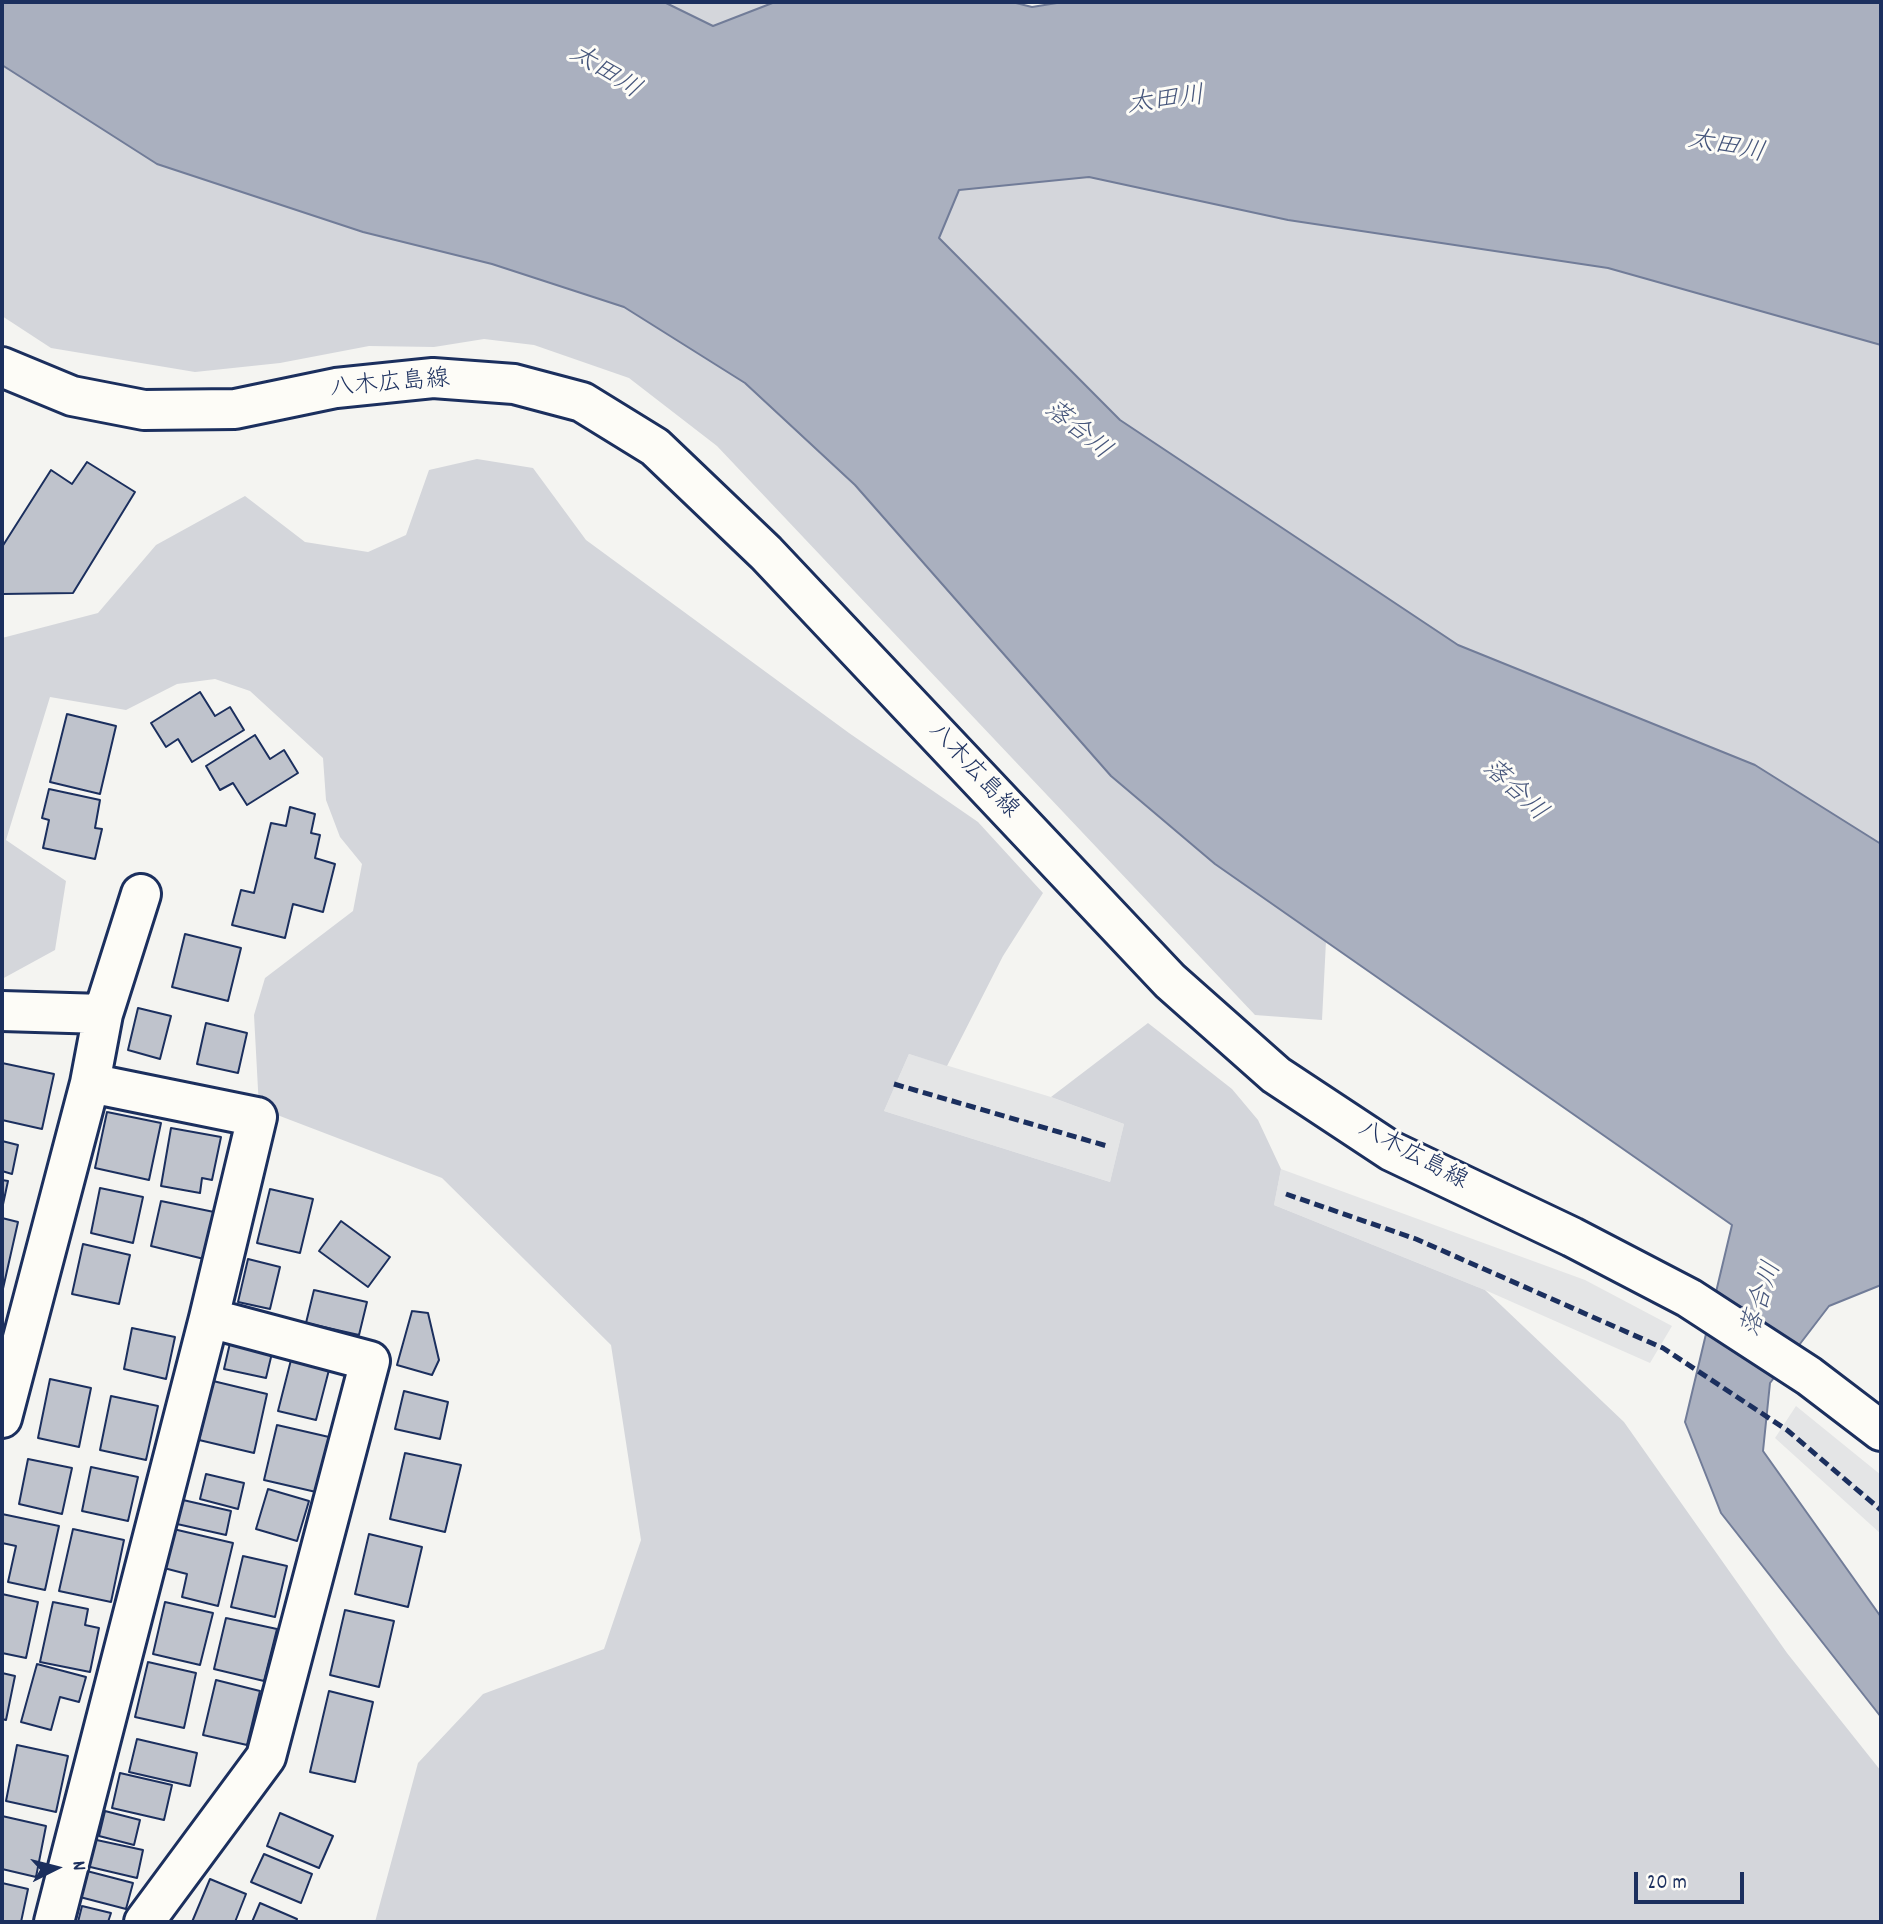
<!DOCTYPE html>
<html>
<head>
<meta charset="utf-8">
<style>
  body { margin:0 }
  #map { position:relative; width:1883px; height:1924px; overflow:hidden; background:#f4f4f1; font-family:Dekko,sans-serif }
  canvas { display:block }
  .frame { position:absolute; inset:0; border:4px solid #1b2f5e; pointer-events:none }
  .north { position:absolute; left:21px; top:1833px; width:70px; height:70px; -webkit-text-stroke:5px #fdfcf7; paint-order:stroke; rotate:84deg; font-size:19px; font-weight:700; line-height:28px; text-align:center; color:#1b2f5e }
  .north::after { content:''; display:block; margin:auto; width:24px; height:32px; background:#1b2f5e; clip-path:polygon(50% 0,100% 100%,50% 72%,0 100%) }
  .scale { position:absolute; left:1634px; top:1872px; width:110px; height:32px; box-sizing:border-box; border:4px solid #1b2f5e; border-top:0; padding-left:9px; font-size:21px; line-height:24px; white-space:nowrap; color:#1b2f5e; -webkit-text-stroke:5px #fdfcf7; paint-order:stroke }
</style>
</head>
<body>
<div id="map">
<canvas width="1883" height="1924"></canvas>
<div class="frame"></div>
<div class="north">N</div>
<div class="scale">20 m</div>
</div>
<script>
const c = document.querySelector('canvas').getContext('2d');
c.lineJoin = 'round';
function paint(path, color) {
  c.fillStyle = color;
  c.fill(path, 'evenodd');
}
function toPath(rows) {
  const path = new Path2D();
  for (const r of rows) {
    path.moveTo(r[0], r[1]);
    for (let i = 2; i < r.length; i += 2) path.lineTo(r[i], r[i + 1]);
  }
  return path;
}
function trace(path, color, width, dash) {
  c.strokeStyle = color;
  c.lineWidth = width;
  c.lineCap = dash ? 'butt' : 'round';
  c.setLineDash(dash || []);
  c.stroke(path);
}
function drawText(font, color, halo, rows, align = 'center') {
  c.font = font + ' Dekko,"Klee One",sans-serif';
  c.lineWidth = 6;
  c.setLineDash([]);
  c.textBaseline = 'middle';
  c.strokeStyle = halo;
  c.fillStyle = color;
  for (const [text, x, y, turn = 0] of rows) {
    c.save();
    c.translate(x, y);
    c.rotate((+turn || 0) * Math.PI / 180);
    c.textAlign = isNaN(turn) ? turn : align;
    if (halo) c.strokeText(text, 0, 0);
    c.fillText(text, 0, 0);
    c.restore();
  }
}
const built = toPath([
  [909,1054,1051,1097,1124,1124,1110,1182,884,1111],
  [1281,1169,1585,1280,1672,1326,1650,1363,1485,1290,1274,1205],
  [1796,1406,1881,1475,1881,1534,1775,1438]
]);
const green = toPath([
  [664,2,775,2,713,26],
  [2,65,157,164,363,232,492,264,624,307,745,383,855,485,1215,864,1326,941,1322,1020,1255,1015,717,446,629,378,534,345,484,339,434,347,369,346,280,363,195,372,51,348,2,316],
  [1089,177,1288,220,1608,268,1881,345,1881,844,1755,765,1458,645,1120,420,939,238,959,190],
  [477,459,533,468,586,540,849,733,978,822,1043,893,1003,956,947,1066,909,1054,884,1111,1110,1182,1124,1124,1051,1097,1148,1023,1232,1089,1258,1120,1281,1169,1274,1205,1485,1290,1624,1422,1787,1653,1881,1771,1881,1922,375,1922,418,1763,483,1694,604,1649,641,1540,611,1345,442,1178,259,1108,254,1015,265,978,353,911,362,864,340,837,326,800,323,758,250,691,215,679,177,684,126,710,50,697,6,840,66,881,55,950,2,979,2,638,98,613,156,545,245,496,305,542,368,552,406,535,429,470]
]);
const water = toPath([
  [2,2,664,2,713,26,775,2,1012,2,1032,7,1063,2,1881,2,1881,345,1608,268,1288,220,1089,177,959,190,939,238,1120,420,1458,645,1755,765,1881,844,1881,1285,1829,1306,1770,1383,1763,1451,1881,1617,1881,1717,1721,1513,1685,1422,1732,1225,1215,864,1111,776,855,485,745,383,624,307,492,264,363,232,157,164,2,65,2,2]
]);
const building = toPath([
  [87,462,135,492,73,593,3,594,2,547,51,470,72,484,87,462],
  [200,692,215,716,230,707,244,730,192,762,178,739,166,747,151,723,200,692],
  [67,714,116,726,100,794,50,782,67,714],
  [255,735,270,759,284,750,298,773,247,805,233,783,220,790,206,766,255,735],
  [49,789,100,800,95,828,102,829,95,859,43,848,49,820,42,818,49,789],
  [290,807,315,814,311,833,320,835,315,858,335,864,323,912,293,904,285,938,232,925,241,890,254,893,271,823,286,826,290,807],
  [185,934,241,948,228,1001,172,987,185,934],
  [138,1008,171,1016,160,1059,128,1050,138,1008],
  [206,1023,247,1033,238,1073,197,1064,206,1023],
  [2,1063,54,1074,42,1129,2,1120,2,1063],
  [107,1112,161,1123,149,1180,95,1168,107,1112],
  [171,1128,221,1137,212,1180,202,1178,200,1193,161,1186,171,1128],
  [2,1141,18,1145,12,1174,2,1171,2,1141],
  [2,1180,8,1181,2,1209,2,1180],
  [100,1188,143,1197,133,1243,91,1233,100,1188],
  [270,1189,313,1199,300,1253,257,1243,270,1189],
  [161,1201,214,1212,204,1259,151,1246,161,1201],
  [2,1218,18,1222,2,1293,2,1218],
  [341,1221,390,1257,368,1287,319,1251,341,1221],
  [83,1244,130,1255,119,1304,72,1294,83,1244],
  [248,1259,280,1267,270,1309,238,1302,248,1259],
  [314,1290,367,1302,359,1335,306,1323,314,1290],
  [412,1311,428,1313,439,1360,432,1375,397,1365,412,1311],
  [132,1328,175,1337,166,1379,124,1369,132,1328],
  [230,1343,272,1353,266,1378,224,1369,230,1343],
  [292,1356,330,1366,316,1420,278,1411,292,1356],
  [50,1379,91,1388,79,1447,38,1438,50,1379],
  [213,1381,267,1394,254,1453,199,1440,213,1381],
  [404,1391,448,1402,440,1439,395,1429,404,1391],
  [111,1396,158,1406,146,1460,100,1450,111,1396],
  [277,1425,329,1437,316,1492,264,1480,277,1425],
  [405,1453,461,1465,445,1532,390,1519,405,1453],
  [28,1459,72,1468,62,1514,19,1504,28,1459],
  [91,1467,138,1477,128,1521,82,1511,91,1467],
  [206,1474,244,1483,238,1509,200,1499,206,1474],
  [268,1489,309,1501,297,1541,256,1529,268,1489],
  [183,1500,231,1511,226,1535,177,1524,183,1500],
  [2,1514,59,1526,45,1590,8,1582,16,1546,2,1543,2,1514],
  [169,1528,233,1543,218,1606,182,1597,187,1574,160,1567,169,1528],
  [73,1529,124,1540,111,1602,59,1591,73,1529],
  [369,1534,422,1547,408,1607,355,1594,369,1534],
  [243,1556,287,1566,275,1617,231,1607,243,1556],
  [2,1594,38,1602,26,1658,2,1653,2,1594],
  [53,1602,88,1609,85,1625,99,1628,90,1672,40,1662,53,1602],
  [165,1602,213,1613,200,1665,153,1654,165,1602],
  [345,1610,394,1621,379,1687,330,1675,345,1610],
  [226,1618,277,1629,264,1681,214,1669,226,1618],
  [148,1662,196,1673,184,1728,135,1717,148,1662],
  [37,1664,86,1677,79,1702,60,1697,51,1730,21,1722,37,1664],
  [2,1673,15,1676,6,1720,2,1719,2,1673],
  [216,1680,260,1691,247,1745,203,1735,216,1680],
  [329,1691,373,1702,355,1782,310,1772,329,1691],
  [137,1739,197,1753,190,1786,129,1772,137,1739],
  [17,1745,68,1756,56,1812,6,1801,17,1745],
  [120,1773,172,1785,164,1820,112,1808,120,1773],
  [105,1811,140,1820,134,1845,99,1836,105,1811],
  [280,1813,333,1836,319,1868,267,1846,280,1813],
  [2,1816,46,1826,36,1877,2,1869,2,1816],
  [92,1839,143,1850,137,1878,86,1866,92,1839],
  [264,1854,312,1874,301,1903,251,1882,264,1854],
  [83,1870,133,1883,126,1909,76,1896,83,1870],
  [210,1879,246,1894,235,1922,192,1922,210,1879],
  [2,1883,28,1889,21,1922,2,1922,2,1883],
  [260,1903,297,1919,296,1922,252,1922,260,1903],
  [82,1906,111,1913,108,1922,78,1922,82,1906]
]);
const minor = toPath([
  [2,1011,103,1014,90,1083,2,1418],
  [103,1014,141,894],
  [54,1922,209,1318,257,1117,90,1083],
  [144,1922,266,1757,370,1361,209,1318]
]);
const secondary = toPath([
  [2,367,72,396,144,410,235,409,336,388,433,378,514,384,582,402,655,447,766,553,1170,981,1276,1075,1391,1151,1572,1237,1689,1298,1809,1376,1881,1431]
]);
const rail = toPath([
  [894,1084,1107,1146],
  [1286,1194,1416,1239,1663,1348,1787,1430,1881,1510]
]);
const streetNames = [
  ["八木広島線",390,386,-5],
  ["八木広島線",972,772,47],
  ["八木広島線",1412,1157,28]
];
const waterNames = [
  ["太田川",604,74,32],
  ["太田川",1166,103,-7],
  ["太田川",1726,149,11],
  ["落合川",1076,432,39],
  ["落合川",1513,792,43],
  ["落合川",1764,1300,-72]
];
paint(built, '#e4e5e6');
paint(green, '#d4d6db');
paint(water, '#aab0bf');
trace(water, '#717c98', 2);
paint(building, '#bfc3cc');
trace(building, '#1b2f5e', 2);
trace(minor, '#1b2f5e', 44);
trace(secondary, '#1b2f5e', 44);
trace(minor, '#fdfcf7', 38);
trace(secondary, '#fdfcf7', 38);
trace(rail, '#1b2f5e', 5, [10, 5]);
drawText('24px', '#1b2f5e', '#fdfcf7', streetNames);
drawText('italic 26px', '#46567b', '#fdfcf7', waterNames);
</script>
</body>
</html>
